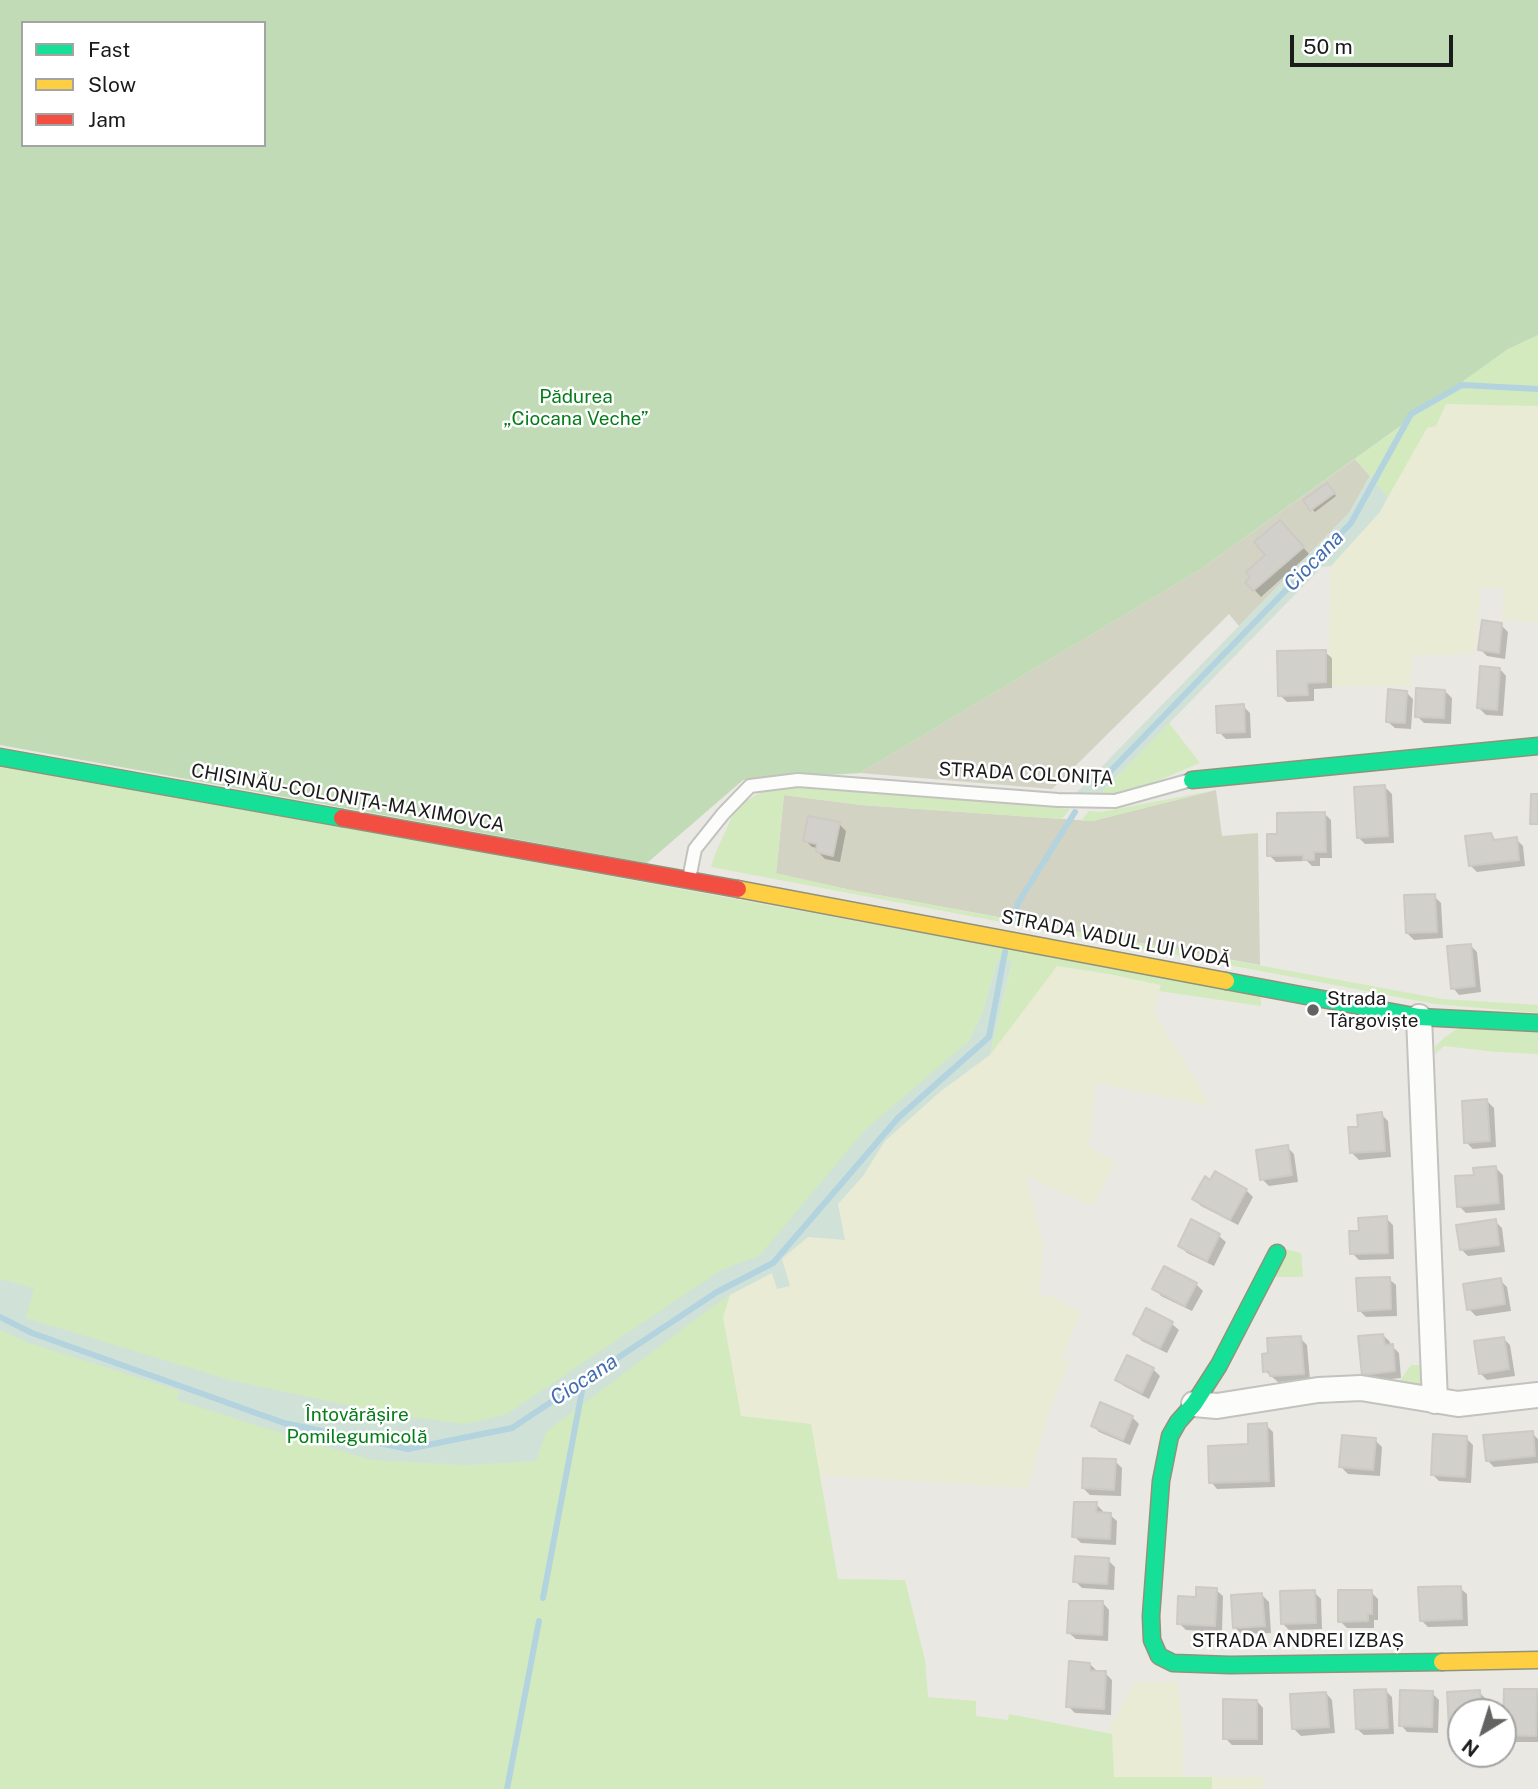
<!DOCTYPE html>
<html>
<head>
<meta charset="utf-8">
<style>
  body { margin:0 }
  #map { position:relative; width:1538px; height:1789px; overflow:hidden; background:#eae8e2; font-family:"Public Sans",sans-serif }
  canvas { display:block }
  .legend { position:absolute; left:21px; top:21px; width:245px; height:126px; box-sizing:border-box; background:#fff; border:2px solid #a4a4a4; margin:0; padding:9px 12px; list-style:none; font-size:21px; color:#1b1b1b }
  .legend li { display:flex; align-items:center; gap:14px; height:35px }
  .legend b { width:35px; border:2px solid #a4a4a4 }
  .north { position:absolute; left:1447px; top:1698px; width:70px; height:70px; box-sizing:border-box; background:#fff; border:2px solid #a4a4a4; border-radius:50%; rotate:218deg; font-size:19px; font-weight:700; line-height:28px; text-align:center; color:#1b1b1b }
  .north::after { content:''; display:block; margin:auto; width:24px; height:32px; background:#636361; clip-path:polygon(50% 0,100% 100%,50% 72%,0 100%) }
  .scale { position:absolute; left:1290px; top:35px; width:163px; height:32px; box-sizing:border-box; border:4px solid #1b1b1b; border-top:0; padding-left:9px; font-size:21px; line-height:24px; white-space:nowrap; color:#1b1b1b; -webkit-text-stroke:5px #fff; paint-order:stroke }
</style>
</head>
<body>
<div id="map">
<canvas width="1538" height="1789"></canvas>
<ul class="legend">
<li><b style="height:9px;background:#16e098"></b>Fast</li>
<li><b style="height:9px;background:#ffcf43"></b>Slow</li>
<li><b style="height:9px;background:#f24e42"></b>Jam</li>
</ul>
<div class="north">N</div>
<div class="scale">50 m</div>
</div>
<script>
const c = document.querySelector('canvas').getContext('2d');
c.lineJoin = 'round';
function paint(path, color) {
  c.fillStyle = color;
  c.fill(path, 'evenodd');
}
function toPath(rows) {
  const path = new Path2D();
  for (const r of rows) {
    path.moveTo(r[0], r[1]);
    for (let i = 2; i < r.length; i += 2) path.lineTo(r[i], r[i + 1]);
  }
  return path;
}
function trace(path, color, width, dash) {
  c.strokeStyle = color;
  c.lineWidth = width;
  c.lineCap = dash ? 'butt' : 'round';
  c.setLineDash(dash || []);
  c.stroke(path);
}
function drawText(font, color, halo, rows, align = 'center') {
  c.font = font + ' "Public Sans",sans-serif';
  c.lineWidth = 5;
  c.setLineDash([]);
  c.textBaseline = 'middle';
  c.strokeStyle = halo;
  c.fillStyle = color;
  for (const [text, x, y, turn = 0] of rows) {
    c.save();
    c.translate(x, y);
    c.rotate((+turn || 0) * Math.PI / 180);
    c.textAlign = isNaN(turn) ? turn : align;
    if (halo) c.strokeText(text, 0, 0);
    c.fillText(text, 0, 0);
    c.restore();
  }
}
const construction = toPath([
  [1355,459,1370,476,1349,513,1239,626,1229,614,1052,789,860,773,1198,571],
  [1216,790,1222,836,1258,833,1260,965,851,890,776,874,784,795,861,805,1092,821]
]);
const farmland = toPath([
  [1446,404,1538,406,1538,621,1531,622,1502,620,1504,589,1481,587,1474,654,1412,655,1411,686,1328,686,1331,566,1380,512,1427,427,1436,426],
  [1056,966,1161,984,1154,1012,1211,1106,1096,1083,1089,1147,1115,1162,1092,1206,1026,1176,1043,1245,1039,1295,1052,1296,1081,1312,1062,1357,1070,1361,1049,1410,1028,1488,819,1475,811,1424,741,1416,723,1317,730,1295,773,1273,782,1259,808,1237,845,1240,838,1204,863,1176,885,1141,941,1091,990,1055],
  [1178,1682,1183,1736,1183,1777,1113,1777,1112,1734,1106,1733,1135,1683],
  [1212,1777,1263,1777,1263,1789,1212,1789]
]);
const grass = toPath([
  [1538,335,1538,406,1446,404,1436,426,1427,428,1388,497,1355,459,1508,349],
  [1169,723,1200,763,1133,791,1099,795],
  [0,765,1261,995,1261,1006,1159,991,1161,985,1109,974,1057,966,990,1055,1012,962,998,959,982,1014,969,1041,766,1262,705,1311,730,1295,723,1317,741,1416,811,1424,838,1579,905,1580,925,1660,928,1697,976,1701,976,1716,1008,1720,1009,1714,1112,1734,1114,1777,1212,1777,1212,1789,0,1789],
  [800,785,1070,809,1062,819,861,805,784,795,776,873,851,890,1442,999,1538,1005,1538,1013,1435,1004,711,867,715,854,737,806,765,790],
  [1216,790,1092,821,1081,821,1089,811,1101,812],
  [1460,1027,1538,1033,1538,1054,1497,1052,1444,1046,1435,1054,1435,1047,1445,1037],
  [1285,1249,1301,1253,1303,1277,1273,1277],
  [1411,1365,1425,1365,1422,1392,1397,1385]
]);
const forest = toPath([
  [0,0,1538,0,1538,335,1508,349,1198,571,860,773,743,780,647,863,0,745],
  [23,23,264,23,264,145,23,145]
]);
const wetland = toPath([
  [1370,476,1388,497,1380,512,1331,566,1322,567,1099,795,1076,793,1349,513],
  [998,959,1012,961,990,1055,941,1091,885,1141,863,1176,838,1204,845,1240,808,1237,782,1259,790,1286,777,1289,772,1273,730,1295,705,1312,546,1432,536,1461,466,1465,372,1460,300,1439,177,1400,180,1391,29,1343,0,1330,0,1279,34,1288,26,1318,230,1380,388,1414,466,1424,507,1414,721,1270,760,1255,865,1130,969,1041,982,1014]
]);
const shadow = toPath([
  [1330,488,1336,496,1315,512,1312,509],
  [1287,529,1309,554,1261,597,1247,582],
  [1501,625,1508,632,1505,659,1487,656,1480,649],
  [1325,652,1332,658,1332,688,1314,689,1314,701,1287,702,1280,695],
  [1500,669,1506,676,1503,716,1486,715,1479,708],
  [1445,691,1452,698,1451,724,1424,723,1417,716],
  [1406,692,1413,699,1411,729,1395,728,1388,722],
  [1243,706,1250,713,1251,738,1226,739,1219,732],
  [1385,787,1392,794,1394,843,1365,844,1358,837],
  [1324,813,1331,820,1332,858,1320,858,1320,866,1312,866,1307,861,1276,862,1269,855,1279,836],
  [839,824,846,831,840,862,825,859,818,852,818,848,812,847,805,840],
  [1490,835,1497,841,1516,839,1523,846,1525,866,1477,872,1470,865],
  [1434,896,1441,903,1443,938,1414,940,1407,933],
  [1470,945,1477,952,1481,992,1459,995,1453,988],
  [1487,1101,1494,1108,1496,1147,1473,1149,1466,1142],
  [1381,1114,1388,1121,1391,1157,1359,1160,1352,1153,1360,1128],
  [1287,1147,1294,1154,1298,1182,1269,1186,1262,1179],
  [1496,1168,1503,1175,1505,1210,1466,1213,1459,1206,1476,1176],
  [1246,1190,1253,1197,1238,1225,1201,1206,1194,1199],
  [1386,1218,1393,1225,1394,1259,1359,1260,1352,1253,1361,1232],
  [1495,1221,1502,1228,1505,1252,1468,1256,1461,1249],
  [1192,1222,1219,1236,1226,1242,1214,1266,1187,1253,1180,1246],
  [1389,1279,1396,1285,1397,1316,1366,1317,1359,1310],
  [1500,1280,1507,1287,1511,1311,1476,1316,1469,1309],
  [1196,1284,1203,1291,1192,1311,1161,1296,1155,1289],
  [1172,1324,1179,1330,1167,1353,1142,1341,1135,1334],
  [1383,1335,1390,1342,1390,1346,1392,1346,1399,1353,1401,1378,1370,1381,1363,1374],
  [1300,1338,1307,1345,1310,1380,1278,1382,1265,1371],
  [1503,1338,1510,1345,1515,1376,1487,1380,1480,1373],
  [1153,1369,1160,1376,1149,1399,1124,1386,1117,1380],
  [1132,1417,1139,1424,1130,1445,1099,1432,1093,1426],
  [1266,1425,1273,1432,1275,1487,1217,1489,1211,1482,1250,1446],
  [1532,1433,1538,1439,1538,1463,1494,1467,1487,1460],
  [1466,1438,1473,1445,1471,1483,1439,1481,1432,1474],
  [1375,1440,1382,1447,1380,1476,1348,1474,1341,1467],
  [1115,1461,1122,1468,1121,1496,1090,1495,1083,1488],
  [1096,1504,1103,1511,1103,1514,1110,1515,1117,1521,1116,1545,1081,1543,1074,1536],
  [1108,1560,1115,1567,1114,1590,1082,1588,1075,1581],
  [1460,1588,1467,1594,1468,1626,1428,1627,1421,1620],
  [1216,1590,1223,1596,1222,1632,1186,1630,1179,1623],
  [1314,1592,1321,1599,1322,1629,1289,1630,1282,1623],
  [1371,1592,1378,1599,1378,1620,1374,1620,1374,1628,1347,1628,1340,1621],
  [1262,1595,1269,1602,1271,1633,1242,1634,1235,1628],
  [1103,1603,1109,1610,1108,1641,1076,1639,1069,1633],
  [1090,1664,1097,1671,1105,1673,1112,1680,1111,1715,1075,1713,1068,1706],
  [1385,1690,1392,1697,1394,1734,1364,1735,1357,1729],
  [1536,1691,1538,1693,1538,1742,1512,1742,1505,1735],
  [1479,1692,1486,1699,1487,1712,1461,1712,1461,1752,1458,1752,1451,1745,1449,1693],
  [1326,1693,1332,1700,1335,1733,1301,1736,1294,1729],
  [1432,1693,1439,1700,1438,1733,1407,1732,1401,1725],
  [1257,1701,1263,1708,1263,1745,1232,1745,1225,1738]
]);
const stream = toPath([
  [1097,785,1351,523,1411,414,1462,385,1538,389],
  [1013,921,1018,903,1075,812],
  [0,1317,32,1333,284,1423,408,1449,512,1428,717,1292,773,1263,898,1118,989,1037,1005,952],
  [543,1598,584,1380],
  [507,1789,539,1621]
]);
const building = toPath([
  [1327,483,1335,493,1310,511,1303,500,1327,483],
  [1280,520,1304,547,1253,591,1245,582,1250,577,1246,572,1265,555,1254,542,1280,520],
  [1482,620,1502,623,1499,653,1478,650,1482,620],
  [1326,650,1326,682,1307,683,1308,695,1278,696,1277,651,1326,650],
  [1480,666,1500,668,1497,710,1477,708,1480,666],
  [1416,688,1445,690,1444,718,1415,717,1416,688],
  [1388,689,1407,691,1405,723,1386,722,1388,689],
  [1244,704,1245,732,1217,733,1216,706,1244,704],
  [1385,785,1388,836,1357,838,1354,787,1385,785],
  [1531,794,1538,794,1538,824,1530,824,1531,794],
  [1325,812,1326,852,1314,852,1314,860,1303,860,1303,855,1267,856,1267,834,1277,834,1277,813,1325,812],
  [808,816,840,822,833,856,816,852,817,844,803,841,808,816],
  [1491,833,1494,840,1517,837,1519,860,1469,866,1465,836,1491,833],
  [1435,894,1437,932,1406,933,1404,895,1435,894],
  [1471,944,1475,986,1451,989,1447,946,1471,944],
  [1487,1099,1490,1141,1464,1143,1462,1101,1487,1099],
  [1382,1112,1385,1151,1350,1153,1348,1127,1358,1127,1357,1115,1382,1112],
  [1288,1145,1292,1175,1260,1180,1256,1150,1288,1145],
  [1496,1166,1499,1203,1457,1207,1455,1176,1474,1175,1473,1168,1496,1166],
  [1215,1171,1247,1189,1230,1220,1192,1199,1205,1176,1210,1180,1215,1171],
  [1387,1216,1388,1253,1350,1254,1349,1231,1359,1231,1358,1218,1387,1216],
  [1191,1219,1220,1234,1207,1261,1178,1246,1191,1219],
  [1496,1219,1499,1245,1460,1250,1456,1225,1496,1219],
  [1164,1266,1197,1283,1185,1306,1152,1289,1164,1266],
  [1390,1277,1391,1309,1358,1311,1356,1278,1390,1277],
  [1501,1278,1505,1304,1467,1310,1463,1284,1501,1278],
  [1146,1308,1173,1322,1160,1348,1133,1334,1146,1308],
  [1383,1334,1385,1345,1393,1344,1395,1371,1362,1375,1358,1336,1383,1334],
  [1301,1336,1304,1374,1270,1376,1269,1371,1263,1372,1262,1354,1268,1353,1267,1338,1301,1336],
  [1504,1337,1509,1369,1479,1374,1474,1341,1504,1337],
  [1127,1355,1154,1368,1142,1393,1115,1380,1127,1355],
  [1100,1402,1133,1416,1123,1440,1091,1426,1100,1402],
  [1267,1423,1269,1481,1209,1483,1208,1446,1248,1444,1248,1424,1267,1423],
  [1533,1431,1535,1456,1486,1461,1483,1435,1533,1431],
  [1433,1434,1467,1436,1465,1477,1431,1475,1433,1434],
  [1342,1435,1376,1438,1373,1470,1339,1467,1342,1435],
  [1083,1458,1116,1459,1114,1490,1082,1488,1083,1458],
  [1074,1502,1097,1502,1096,1512,1111,1513,1110,1539,1072,1537,1074,1502],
  [1075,1556,1109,1558,1107,1584,1073,1582,1075,1556],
  [1461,1586,1462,1619,1420,1621,1418,1587,1461,1586],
  [1196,1587,1217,1588,1215,1626,1177,1624,1178,1596,1196,1597,1196,1587],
  [1315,1590,1316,1623,1281,1624,1280,1591,1315,1590],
  [1338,1590,1372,1590,1372,1614,1368,1614,1368,1621,1338,1622,1338,1590],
  [1262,1593,1265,1626,1233,1628,1231,1595,1262,1593],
  [1069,1601,1103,1601,1102,1635,1067,1633,1069,1601],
  [1069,1661,1090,1663,1090,1671,1106,1671,1104,1709,1066,1707,1069,1661],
  [1386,1689,1388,1728,1356,1729,1354,1690,1386,1689],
  [1504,1689,1537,1689,1536,1736,1503,1735,1504,1689],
  [1400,1690,1433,1691,1432,1727,1399,1726,1400,1690],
  [1480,1690,1481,1712,1461,1712,1461,1745,1450,1746,1447,1692,1480,1690],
  [1326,1692,1329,1727,1292,1729,1290,1694,1326,1692],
  [1223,1699,1257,1700,1257,1739,1223,1739,1223,1699]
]);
const lane = toPath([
  [689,879,695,849,723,814,750,786,798,780,1058,800,1115,801,1191,780]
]);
const street = toPath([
  [1419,1017,1435,1401],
  [1194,1404,1217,1406,1318,1390,1361,1388,1458,1404,1538,1395]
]);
const fast = toPath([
  [0,757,342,818],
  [1192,780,1538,746],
  [1226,981,1419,1017,1538,1023],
  [1277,1253,1219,1365,1194,1404,1178,1422,1170,1436,1161,1481,1151,1616,1152,1640,1159,1656,1173,1663,1230,1665,1442,1662]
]);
const slow = toPath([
  [738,889,1226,981],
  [1442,1662,1538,1660]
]);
const jam = toPath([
  [342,818,738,889]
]);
const markers = [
  [1313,1010,7,"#636361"]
];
const parkNames = [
  ["Pădurea",576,397],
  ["„Ciocana Veche”",576,419],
  ["Întovărășire",357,1415],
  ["Pomilegumicolă",357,1437]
];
const streetNames = [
  ["STRADA COLONIȚA",1026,774,3],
  ["CHIȘINĂU-COLONIȚA-MAXIMOVCA",348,798,10],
  ["STRADA VADUL LUI VODĂ",1116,939,11],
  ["STRADA ANDREI IZBAȘ",1298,1641]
];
const poiNames = [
  ["Strada",1327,999],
  ["Târgoviște",1327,1021]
];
const waterNames = [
  ["Ciocana",1314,561,-46],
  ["Ciocana",584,1380,-33]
];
paint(construction, '#d3d3c3');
paint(farmland, '#e9ebd4');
paint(grass, '#d2eabe');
paint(forest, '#c0dbb5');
paint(wetland, '#d0e2d8');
paint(shadow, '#0003');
trace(stream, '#b3d3df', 6);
paint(building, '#d2d0cb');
trace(building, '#cdcac4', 2);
trace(lane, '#c2c2bf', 16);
trace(street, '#c2c2bf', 28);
trace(fast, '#90937a', 19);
trace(slow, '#90937a', 19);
trace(jam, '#90937a', 19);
trace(lane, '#fcfcfb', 12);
trace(street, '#fcfcfb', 24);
trace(fast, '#16e098', 16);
trace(slow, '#ffcf43', 16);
trace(jam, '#f24e42', 16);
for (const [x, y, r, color] of markers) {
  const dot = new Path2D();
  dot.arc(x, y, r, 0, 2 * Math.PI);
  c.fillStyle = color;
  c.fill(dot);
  trace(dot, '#fff', 2.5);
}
drawText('19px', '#057d19', '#fff', parkNames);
drawText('19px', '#1b1b1b', '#fff', streetNames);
drawText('19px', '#1b1b1b', '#fff', poiNames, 'left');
drawText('italic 21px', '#436faf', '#fff', waterNames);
</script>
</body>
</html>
